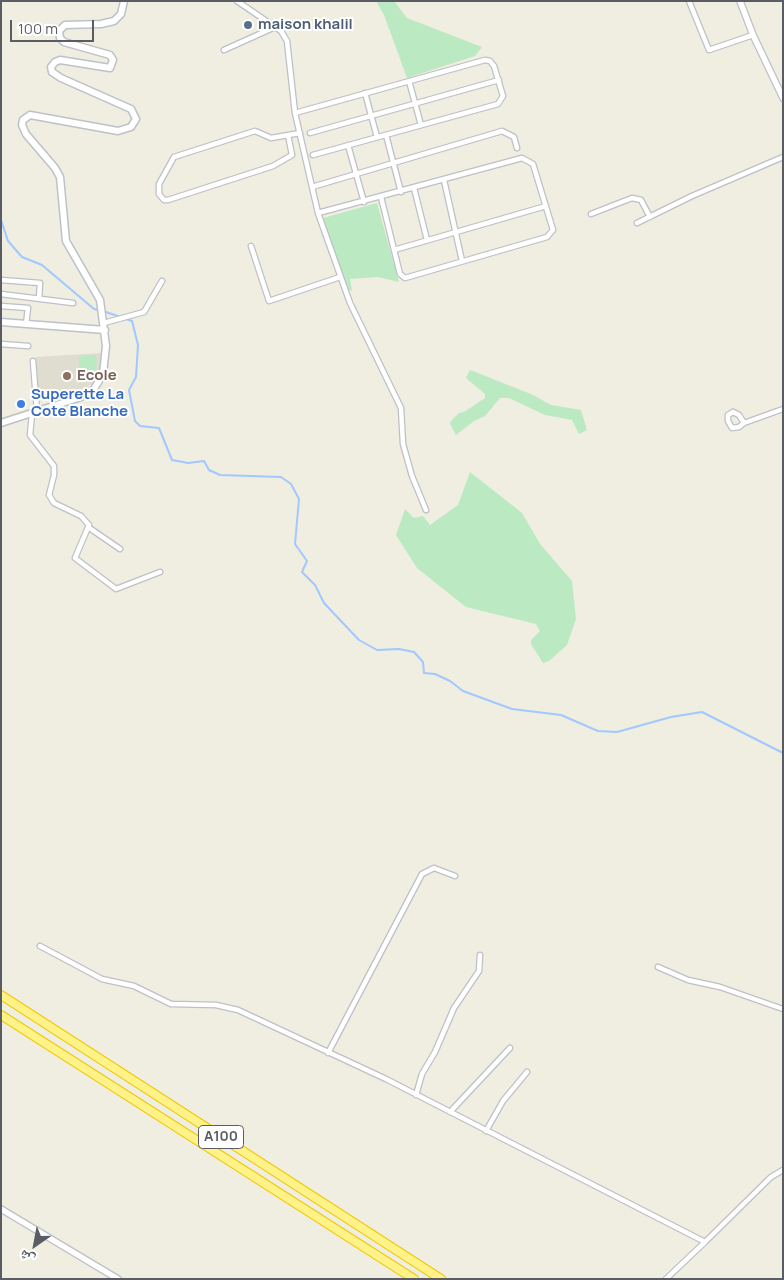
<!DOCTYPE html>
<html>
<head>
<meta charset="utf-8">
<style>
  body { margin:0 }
  #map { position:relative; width:784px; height:1280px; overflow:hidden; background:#efeee1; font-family:Manrope,"Noto Naskh Arabic",sans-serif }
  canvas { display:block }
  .frame { position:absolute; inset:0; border:2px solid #5a5d64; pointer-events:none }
  .north { position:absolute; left:10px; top:1220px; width:50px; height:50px; -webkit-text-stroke:4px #fff; paint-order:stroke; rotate:213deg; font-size:14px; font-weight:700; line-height:20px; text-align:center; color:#5a5d64 }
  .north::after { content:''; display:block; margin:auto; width:18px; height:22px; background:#5a5d64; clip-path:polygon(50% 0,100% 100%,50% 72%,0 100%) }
  .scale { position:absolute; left:10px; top:20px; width:84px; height:22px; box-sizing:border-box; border:2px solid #5a5d64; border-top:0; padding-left:6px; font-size:15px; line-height:18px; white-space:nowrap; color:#5a5d64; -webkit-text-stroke:4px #fff; paint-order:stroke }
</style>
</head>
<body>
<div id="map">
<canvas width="784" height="1280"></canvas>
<div class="frame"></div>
<div class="north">ش</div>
<div class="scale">100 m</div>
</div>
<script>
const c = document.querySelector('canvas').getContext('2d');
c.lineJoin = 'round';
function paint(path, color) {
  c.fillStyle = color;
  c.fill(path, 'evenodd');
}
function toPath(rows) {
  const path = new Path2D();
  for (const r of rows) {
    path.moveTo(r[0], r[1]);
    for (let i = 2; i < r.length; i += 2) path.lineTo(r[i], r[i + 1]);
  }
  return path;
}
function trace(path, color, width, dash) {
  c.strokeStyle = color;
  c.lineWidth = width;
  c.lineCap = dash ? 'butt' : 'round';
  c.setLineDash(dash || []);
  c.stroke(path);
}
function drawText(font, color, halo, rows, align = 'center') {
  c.font = font + ' Manrope,sans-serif';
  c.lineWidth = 4;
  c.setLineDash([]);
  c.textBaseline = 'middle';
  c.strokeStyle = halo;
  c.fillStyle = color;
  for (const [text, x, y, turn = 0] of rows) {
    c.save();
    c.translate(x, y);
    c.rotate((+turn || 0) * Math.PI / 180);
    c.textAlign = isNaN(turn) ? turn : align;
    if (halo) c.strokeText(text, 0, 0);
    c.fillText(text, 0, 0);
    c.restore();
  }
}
const education = toPath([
  [101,353,100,368,93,384,89,385,85,391,39,394,36,357]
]);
const green = toPath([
  [376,1,394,1,407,18,482,47,475,56,407,78,384,15],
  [377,203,399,282,378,277,350,279,352,290,347,291,323,218],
  [96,355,97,376,80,376,79,356],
  [470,370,531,394,551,405,581,410,587,430,579,434,572,420,545,415,509,398,500,398,485,416,474,421,456,435,450,424,451,421,459,413,464,412,485,398,485,394,466,378],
  [470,472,522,513,540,544,572,581,576,619,567,645,549,661,543,663,531,644,531,640,540,631,536,624,466,607,417,568,396,535,405,509,414,518,423,516,430,525,458,505]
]);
const stream = toPath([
  [1,220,8,241,22,257,42,265,94,309,98,310],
  [103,311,132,321,138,345,136,377,129,390,135,421,140,426,159,428,172,460,188,463,204,461,209,470,220,475,281,477,291,484,299,499,295,544,307,561,302,572,315,585,324,603,359,640,377,650,399,649,414,652,423,662,424,673,435,674,450,681,463,691,512,709,561,715,598,731,617,732,671,717,702,712,783,753]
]);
const minor = toPath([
  [237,1,281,31,287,41,295,113,318,213,350,303,401,408,403,444,412,476,426,510],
  [689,1,709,50,753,35],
  [224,50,275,27],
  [409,81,421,125],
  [365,93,377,137],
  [295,113,485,60,490,61,494,66,503,96,498,104,313,155],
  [310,133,499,80],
  [288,135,292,155,273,166,168,200,164,200,159,194,159,184,174,157,255,131,271,138,300,133],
  [386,135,401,192],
  [348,145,364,202],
  [444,180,462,261],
  [312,187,502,131,514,137,517,148],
  [414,188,427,240],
  [318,213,522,158,533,164,553,230,547,237,405,278,400,274,381,197],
  [591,214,632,198,641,200,650,217],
  [637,223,692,196,783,157],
  [251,246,269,301,340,277],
  [394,250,546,206],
  [1,280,40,283,39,299],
  [1,294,73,303],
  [1,306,28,308,26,324],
  [104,323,144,312,162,281],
  [1,344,28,346],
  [33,361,37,412],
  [733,412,739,415,744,423,739,427,732,428,728,421,728,415,733,412],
  [32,414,30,435,54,466,54,475,49,495,54,503,81,516,89,525,75,558,116,589,160,572],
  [744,423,783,409],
  [88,527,120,549],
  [40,946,102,979,134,986,171,1004,216,1005,238,1010,386,1079,705,1242,666,1279],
  [658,967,688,980,720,987,783,1009],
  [328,1053,422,874,434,868,455,876],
  [416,1095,422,1074,435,1052,454,1008,479,971,480,955],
  [450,1112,510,1048],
  [486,1131,503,1101,527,1072],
  [705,1242,771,1177,783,1170]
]);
const tertiary = toPath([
  [740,1,753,35,783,98],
  [1,1209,118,1279]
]);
const secondary = toPath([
  [1,322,105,330],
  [1,423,81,397,94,389,103,374,106,346,100,300,66,241,60,177,55,168,26,134,22,125,23,120,30,115,118,131,131,127,136,119,131,109,61,78,52,72,51,67,55,62,60,60,110,68,113,60,110,55,64,42,60,38,59,31,65,25,101,24,114,21,121,14,124,1]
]);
const motorway = toPath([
  [1,995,441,1279],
  [1,1015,414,1279]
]);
const markers = [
  [248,25,5,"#5c6f8a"],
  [67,376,5,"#8d6e63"],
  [21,404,5,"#3f7fe0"]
];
const shields = [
  [221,1137,45]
];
const shieldNames = [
  ["A100",221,1137]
];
const serviceNames = [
  ["maison khalil",258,25]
];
const educationNames = [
  ["Ecole",77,376]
];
const shopNames = [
  ["Superette La",31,395],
  ["Cote Blanche",31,412]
];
paint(education, '#deddd0');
paint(green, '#bbe9c2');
trace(stream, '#a1c8ff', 2);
trace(minor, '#bec0c7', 7);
trace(tertiary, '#bec0c7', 8);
trace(secondary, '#bec1c9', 9);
trace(motorway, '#f0c800', 10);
trace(minor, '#fff', 4.5);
trace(tertiary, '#fff', 5.5);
trace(secondary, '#fff', 6);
trace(motorway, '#fff288', 8);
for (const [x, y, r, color] of markers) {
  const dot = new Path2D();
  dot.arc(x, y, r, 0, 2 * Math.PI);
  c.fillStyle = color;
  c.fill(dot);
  trace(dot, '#fff', 2);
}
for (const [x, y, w] of shields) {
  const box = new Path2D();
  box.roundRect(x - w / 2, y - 11.5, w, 23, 4);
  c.fillStyle = '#fff';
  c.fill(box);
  trace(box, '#5a5d64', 1);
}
drawText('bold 14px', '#5a5d64', null, shieldNames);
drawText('bold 15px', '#4e5e75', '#fff', serviceNames, 'left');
drawText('bold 15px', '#785e54', '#fff', educationNames, 'left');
drawText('bold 15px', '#366cbe', '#fff', shopNames, 'left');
</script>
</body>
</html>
